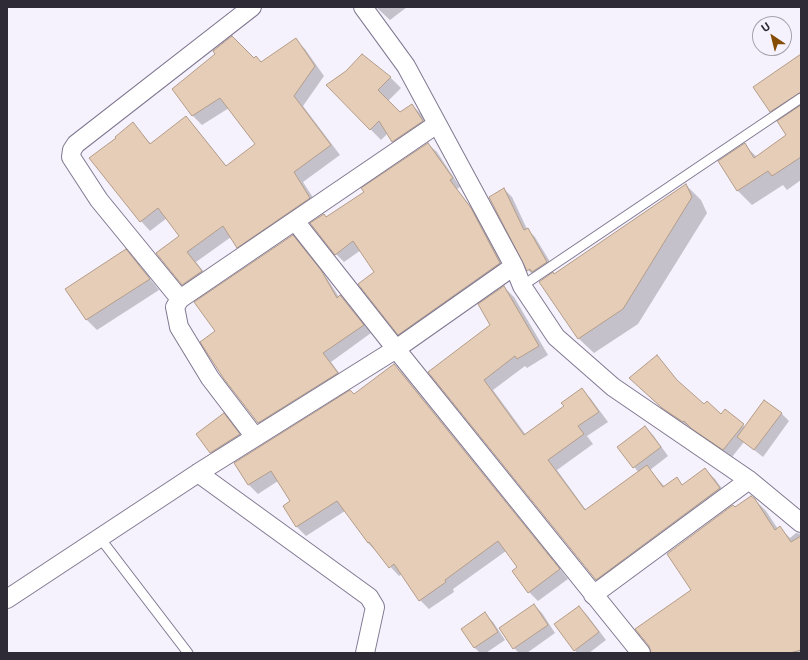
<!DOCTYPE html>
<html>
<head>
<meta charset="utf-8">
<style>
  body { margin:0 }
  #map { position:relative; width:808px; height:660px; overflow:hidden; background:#f6f2fd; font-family:"Open Sans",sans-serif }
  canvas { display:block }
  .frame { position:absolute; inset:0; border:8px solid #2f2b36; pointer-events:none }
  .north { position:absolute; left:752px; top:16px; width:40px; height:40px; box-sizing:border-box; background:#f6f2fd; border:1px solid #a6a2ad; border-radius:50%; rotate:325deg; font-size:11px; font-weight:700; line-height:16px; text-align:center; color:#2f2b36 }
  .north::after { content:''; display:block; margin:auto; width:14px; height:18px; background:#864c01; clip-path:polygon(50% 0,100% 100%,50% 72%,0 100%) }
</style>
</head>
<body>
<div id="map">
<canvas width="808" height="660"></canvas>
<div class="frame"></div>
<div class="north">U</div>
</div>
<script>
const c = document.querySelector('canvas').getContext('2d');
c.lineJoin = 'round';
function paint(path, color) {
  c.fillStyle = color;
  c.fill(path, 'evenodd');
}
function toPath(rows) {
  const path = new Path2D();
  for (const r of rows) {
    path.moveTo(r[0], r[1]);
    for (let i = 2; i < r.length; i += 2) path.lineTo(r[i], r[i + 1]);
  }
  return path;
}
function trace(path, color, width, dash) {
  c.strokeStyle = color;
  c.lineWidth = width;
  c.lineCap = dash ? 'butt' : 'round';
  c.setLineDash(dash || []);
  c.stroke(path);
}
const shadow = toPath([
  [376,7,407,7,390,20],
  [295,39,305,49,324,76,303,106,340,155,303,182,319,207,247,257,238,247,231,237,196,262,211,281,192,294,183,284,180,236,167,218,150,231,141,221,117,138,133,124,151,144,186,117,195,127,227,167,257,145,229,108,202,125,192,115,256,57,262,63],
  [801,55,801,180,787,190,783,185,752,205,737,190,744,145,757,157,787,135,780,120,771,111],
  [390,77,401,88,388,101,400,113,412,105,423,116,433,132,404,152,393,141,388,133,381,140,327,85],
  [428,144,437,152,460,187,457,189,479,218,508,272,407,342,399,334,376,273,361,250,344,262,336,254,326,218,365,193],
  [686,185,701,200,707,213,638,324,594,353,578,338,553,273,555,275],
  [504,189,512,197,527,229,535,237,555,270,541,279,538,276,536,278,528,270],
  [293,236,301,244,328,280,339,297,340,297,348,305,371,333,331,362,345,381,266,431,258,423,217,331],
  [125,250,136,261,159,290,97,330,86,319],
  [504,287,514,297,548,355,527,368,525,366,493,390,526,435,565,407,582,389,591,399,608,422,587,436,593,444,557,470,586,510,639,473,618,447,645,427,653,435,668,456,650,470,665,487,676,479,684,486,705,469,715,479,729,498,606,589,596,579,430,373,492,325],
  [657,356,682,386,704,405,721,415,725,410,745,427,781,413,789,421,763,457,744,442,732,457,702,436,693,428,692,429,671,416,638,386],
  [394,365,403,374,568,579,538,601,529,592,513,571,518,567,506,551,453,589,454,592,429,609,420,600,402,574,399,576,368,543,345,511,306,536,297,527,284,506,291,502,278,481,258,494,249,485,235,463,354,395],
  [224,415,232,423,247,443,219,460,211,452],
  [754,499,766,511,778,529,780,528,790,538,796,533,801,534,801,653,652,653,692,590,735,508],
  [534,605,542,613,555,633,527,653,519,653,514,648],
  [579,607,587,615,606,640,589,653,577,653,575,650],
  [485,614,493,622,505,640,486,653,480,653,474,647]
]);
const building = toPath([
  [232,36,254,58,256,56,261,62,296,38,315,66,294,96,331,145,294,172,310,198,237,248,223,226,187,252,202,271,182,285,156,253,179,236,158,208,140,222,89,158,116,138,115,137,133,122,150,144,186,116,226,166,255,144,220,98,192,116,172,89,215,54,213,51,232,36],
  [362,54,391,77,378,90,400,112,412,104,423,121,392,142,379,121,370,130,326,85,346,71,362,54],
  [801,54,801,92,770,112,753,87,801,54],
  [801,105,801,157,772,176,768,171,737,191,718,161,745,143,754,158,786,135,777,121,801,105],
  [428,143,453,178,450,180,471,208,500,263,398,335,358,284,374,272,353,241,335,255,310,223,324,214,326,217,364,192,361,188,428,143],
  [686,184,692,197,623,309,578,339,539,282,553,272,554,274,686,184],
  [504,188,524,230,528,228,547,262,532,272,530,269,527,271,489,197,504,188],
  [293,235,321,270,337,298,340,295,364,325,323,353,338,373,258,423,224,379,200,342,215,331,194,302,293,235],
  [126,249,150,279,86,320,65,289,126,249],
  [504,286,539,346,517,359,515,356,484,380,524,435,564,406,561,403,582,388,599,412,578,426,584,434,548,460,585,510,647,465,663,487,677,477,682,485,705,468,720,488,596,580,428,372,490,325,478,304,504,286],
  [657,355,677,380,704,404,707,401,721,414,725,409,744,424,723,450,692,429,684,421,683,422,662,408,629,378,657,355],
  [394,364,560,569,528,593,512,571,517,567,498,541,445,580,446,582,419,601,394,564,389,568,369,542,368,543,337,501,296,527,283,506,290,501,271,471,248,485,234,463,350,390,354,394,394,364],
  [764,400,782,413,754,450,737,437,764,400],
  [224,413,240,434,210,453,196,434,224,413],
  [645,426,661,447,633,468,617,447,645,426],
  [751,496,755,499,775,530,780,526,791,542,801,536,801,650,790,653,651,653,649,646,635,629,691,590,667,554,733,505,735,507,751,496],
  [534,604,548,625,513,649,499,628,534,604],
  [579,606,599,632,574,651,554,624,579,606],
  [485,612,498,632,474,648,461,629,485,612]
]);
const lane = toPath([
  [522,286,801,98],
  [100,538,188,653]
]);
const street = toPath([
  [363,7,406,66,514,266,522,286,556,337,613,387,749,480,801,523],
  [295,221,396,349,641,653],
  [180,299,99,200,71,157,72,150,76,144,252,7],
  [255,437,210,378,179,327,175,307,180,299,437,124],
  [198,473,369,597,375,607,365,653],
  [593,595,749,480],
  [7,599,198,473,396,349,514,266]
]);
paint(shadow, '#0003');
paint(building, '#e6cdb7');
trace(building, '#b39c89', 1);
trace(lane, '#817891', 11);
trace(street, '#817891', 20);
trace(lane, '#fff', 9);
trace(street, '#fff', 18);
</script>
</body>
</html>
